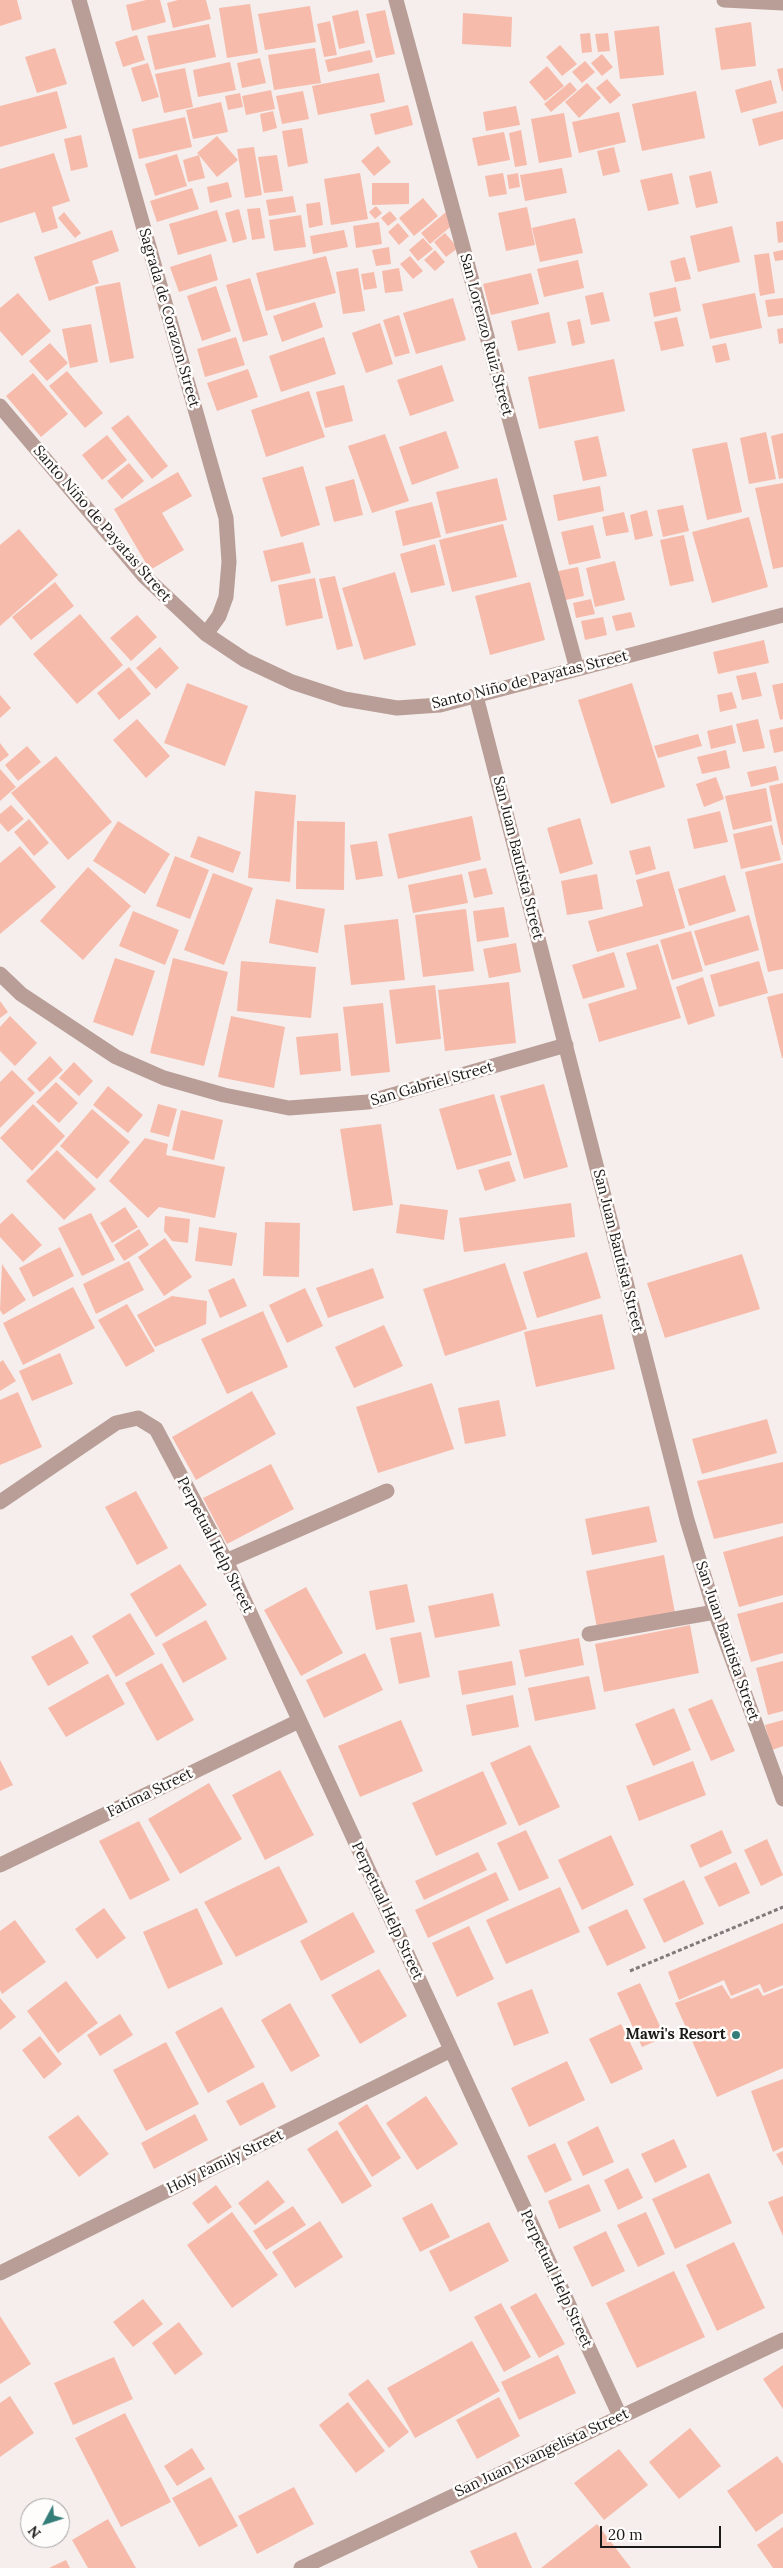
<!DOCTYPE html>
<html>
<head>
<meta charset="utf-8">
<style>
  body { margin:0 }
  #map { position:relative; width:783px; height:2568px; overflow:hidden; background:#f5eeec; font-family:Lora,serif }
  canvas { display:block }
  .north { position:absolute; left:20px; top:2498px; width:50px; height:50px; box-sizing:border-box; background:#fefdfc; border:1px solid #a4a2a1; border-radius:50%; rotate:230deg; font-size:14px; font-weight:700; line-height:20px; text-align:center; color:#1c1a19 }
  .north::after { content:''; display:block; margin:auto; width:18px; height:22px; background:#347d79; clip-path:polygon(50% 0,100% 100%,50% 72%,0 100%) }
  .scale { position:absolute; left:600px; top:2526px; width:121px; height:22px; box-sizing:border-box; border:2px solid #1c1a19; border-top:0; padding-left:6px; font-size:15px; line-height:18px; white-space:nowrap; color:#1c1a19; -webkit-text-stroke:4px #fefdfc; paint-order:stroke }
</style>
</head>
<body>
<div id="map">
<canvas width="783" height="2568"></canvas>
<div class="north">N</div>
<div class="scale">20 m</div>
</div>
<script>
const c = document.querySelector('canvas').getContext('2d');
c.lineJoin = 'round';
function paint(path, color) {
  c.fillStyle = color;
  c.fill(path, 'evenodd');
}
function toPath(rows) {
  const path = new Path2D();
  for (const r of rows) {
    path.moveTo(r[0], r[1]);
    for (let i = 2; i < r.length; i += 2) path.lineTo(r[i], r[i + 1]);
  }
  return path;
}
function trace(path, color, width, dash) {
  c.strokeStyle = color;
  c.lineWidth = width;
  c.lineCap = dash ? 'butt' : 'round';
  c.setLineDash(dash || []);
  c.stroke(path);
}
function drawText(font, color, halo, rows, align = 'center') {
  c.font = font + ' Lora,serif';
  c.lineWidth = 5;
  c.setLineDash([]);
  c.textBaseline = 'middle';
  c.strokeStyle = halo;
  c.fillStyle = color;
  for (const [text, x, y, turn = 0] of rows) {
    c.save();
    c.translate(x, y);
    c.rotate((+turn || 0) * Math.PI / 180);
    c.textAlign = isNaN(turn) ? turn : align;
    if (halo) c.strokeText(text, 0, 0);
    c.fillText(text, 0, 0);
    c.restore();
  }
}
const building = toPath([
  [0,0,17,0,22,19,0,26],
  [146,0,160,0,166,22,132,31,126,5],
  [178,0,206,0,211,19,173,28,167,3],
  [250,4,258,53,227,58,219,8],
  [310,6,316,42,265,50,258,14],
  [358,10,365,43,339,49,332,16],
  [385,10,395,54,376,58,366,14],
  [463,13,512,17,511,47,462,44],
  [330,21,337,55,324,57,317,24],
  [751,22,756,66,721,70,715,28],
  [209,24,216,57,155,70,147,36],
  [659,26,664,75,620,79,614,31],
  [590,33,592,52,582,53,580,34],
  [608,33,610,51,598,52,595,34],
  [137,35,145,60,123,67,115,42],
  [560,45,577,64,562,76,546,57],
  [55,48,67,84,37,93,25,57],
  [315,48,321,83,274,90,268,55],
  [370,50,373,62,328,72,325,60],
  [602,54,613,67,602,76,591,63],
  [260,58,266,83,242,88,237,63],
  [585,61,595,72,582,83,572,72],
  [230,62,236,90,198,97,193,70],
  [148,63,159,97,142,102,131,68],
  [547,66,564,86,545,101,529,82],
  [185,68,193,107,164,113,155,74],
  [783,68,783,91,782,91,777,69],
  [379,73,385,102,318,115,312,86],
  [607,79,621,95,610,104,596,88],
  [771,80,777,103,741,113,735,90],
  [570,82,577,90,551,112,544,104],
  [587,83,601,98,579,118,565,102],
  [271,90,275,109,246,115,242,96],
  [57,91,67,128,0,147,0,106],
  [303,91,309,119,282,124,276,96],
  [696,91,705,138,642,151,632,104],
  [240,93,243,107,228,110,225,96],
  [221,102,228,132,193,139,186,110],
  [408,105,413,125,375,135,370,114],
  [516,106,520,125,486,131,483,112],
  [273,111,277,128,263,132,260,114],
  [783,111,783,139,759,146,752,119],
  [619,112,626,142,579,153,572,122],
  [564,113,572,157,539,163,531,119],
  [185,117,192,147,139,159,132,129],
  [302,128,308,163,288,167,282,131],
  [521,130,527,165,515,167,509,133],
  [504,132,510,160,478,166,472,138],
  [81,135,88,167,71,171,64,139],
  [217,136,238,160,217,177,199,155,205,178,188,182,183,160,199,155,197,153],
  [378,146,391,162,374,176,361,161],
  [254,147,262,195,245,198,237,149],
  [614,147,620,172,603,176,597,151],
  [54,153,70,201,52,207,58,228,42,233,35,212,0,223,0,169],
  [177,154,187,186,155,196,145,164],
  [277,155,283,191,264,193,258,157],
  [562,168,567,193,525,201,520,175],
  [711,171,718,203,696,208,689,176],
  [360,173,368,219,331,225,324,179],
  [503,173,507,194,489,197,485,176],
  [518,173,520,187,509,189,507,175],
  [672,173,679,204,648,211,640,180],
  [228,182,232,197,210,203,207,187],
  [372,183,409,183,409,204,372,205],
  [192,188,199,209,157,222,150,201],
  [293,196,296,212,269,216,266,200],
  [423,198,438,216,414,236,399,218],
  [320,202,323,225,309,228,306,204],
  [376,206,382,213,375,219,369,212],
  [527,207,535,245,506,251,498,213],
  [260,208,265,238,252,240,247,209],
  [239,209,247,239,233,243,225,213],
  [217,210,227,241,178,255,169,224],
  [390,211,397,219,388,226,381,218],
  [64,212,81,233,75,238,58,218],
  [446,212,455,223,430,244,421,233],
  [301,215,306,247,274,251,269,220],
  [575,218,583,253,540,262,532,228],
  [783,221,783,242,778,243,776,222],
  [379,222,382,244,356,248,353,226],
  [398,223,409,236,399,245,388,232],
  [732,226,740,262,698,272,690,236],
  [112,230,119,251,92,261,99,283,49,301,34,257],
  [344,230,348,247,313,254,310,236],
  [445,233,458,248,446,257,434,242],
  [423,238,433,249,418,261,409,250],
  [389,247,391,264,376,266,372,250],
  [435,250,445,262,435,271,424,260],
  [783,250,783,260,775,261,773,252],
  [769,253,775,293,760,296,754,255],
  [211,254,218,280,179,292,170,267],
  [326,256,336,293,266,311,256,273],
  [410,256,423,271,413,279,400,264],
  [685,257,691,279,675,282,670,261],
  [578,260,584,288,544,297,537,269],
  [358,268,365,311,343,314,336,272],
  [399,268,403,291,385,293,382,271],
  [374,272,377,288,364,290,361,274],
  [531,273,539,304,491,315,483,284],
  [250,278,268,335,243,342,226,285],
  [120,282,134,358,110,363,95,287],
  [216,286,231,331,202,341,187,296],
  [676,287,681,311,654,317,649,293],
  [603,292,610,321,591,325,585,296],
  [18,293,51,331,22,356,0,331,0,308],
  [755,293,762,328,710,339,702,304],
  [453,298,466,340,416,354,403,313],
  [783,298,783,315,768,317,765,300],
  [315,302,323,327,282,342,273,316],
  [549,312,556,343,518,351,511,321],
  [399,315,410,353,395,357,383,320],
  [677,317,684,346,661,351,654,322],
  [580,319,585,343,572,346,567,322],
  [380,323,393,364,366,373,352,333],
  [91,324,98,362,70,368,62,329],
  [783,328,783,343,779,344,777,329],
  [236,337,245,365,205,377,197,349],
  [324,337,336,374,281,392,269,356],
  [50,343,68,363,47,381,29,361],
  [726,343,730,360,716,363,712,346],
  [614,359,625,411,539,429,528,377],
  [442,365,454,401,410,416,397,380],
  [248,369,258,397,217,411,207,383],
  [67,371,103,413,85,428,49,386],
  [33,373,68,414,41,437,6,396],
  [344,385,353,421,325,428,316,392],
  [309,391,325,437,266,457,251,410],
  [128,415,168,466,152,479,111,428],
  [446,431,459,468,412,485,399,447],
  [766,432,776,479,749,484,740,438],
  [783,433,783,478,779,479,771,436],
  [385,434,409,501,372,513,348,446],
  [107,435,127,460,102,480,82,455],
  [598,436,607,476,583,481,574,441],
  [727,442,742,512,707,520,692,449],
  [129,463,144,481,122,499,107,481],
  [303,466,320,525,281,537,262,478],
  [178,472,192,496,162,513,184,550,150,570,114,509],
  [497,478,507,520,446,534,436,492],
  [354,479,363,515,334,522,325,487],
  [783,483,783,567,773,569,755,488],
  [600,486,604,511,558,521,553,495],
  [432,502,441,537,403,546,395,511],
  [683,505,689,531,663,537,657,510],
  [647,510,653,536,635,540,630,515],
  [624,512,629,532,606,536,602,517],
  [749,517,768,587,712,603,692,532],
  [503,524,517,577,452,592,439,540],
  [593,525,601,558,569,565,561,532],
  [19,529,58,575,0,626,0,545],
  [684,535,694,581,670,586,660,540],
  [303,542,311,573,271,582,263,551],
  [435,544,445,585,411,593,400,554],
  [615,561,625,600,595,607,586,568],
  [578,567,584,596,561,601,554,572],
  [395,572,416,645,364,660,342,588],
  [335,576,353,646,337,650,319,579],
  [315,578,323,618,286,626,278,585],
  [55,582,74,606,31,640,12,617],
  [530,582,545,640,490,655,475,596],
  [591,599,595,614,576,618,573,603],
  [631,612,635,627,616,631,612,616],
  [80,614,123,665,77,704,33,654],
  [137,615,157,637,131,661,110,638],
  [603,617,607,635,585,640,581,621],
  [764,640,769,663,718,674,713,652],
  [160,647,179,668,156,689,136,668],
  [129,667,151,694,119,720,97,693],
  [756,672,762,696,742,700,736,676],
  [187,683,248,706,225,766,164,743],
  [632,683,665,787,611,804,578,700],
  [783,683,783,719,780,720,772,685],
  [732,692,737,708,720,712,717,695],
  [0,695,11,708,0,718],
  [137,719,170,756,146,778,113,740],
  [758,719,765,748,743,752,736,724],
  [732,725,736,743,711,749,707,731],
  [783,727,783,751,774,753,769,730],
  [698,734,702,746,658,758,654,746],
  [0,743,9,755,0,762],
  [27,746,41,762,18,781,5,765],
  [726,750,730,768,702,774,697,757],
  [56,756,112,822,68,860,11,793],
  [776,766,779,780,751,787,747,772],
  [0,769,16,787,0,801],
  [716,777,724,799,704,807,696,784],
  [783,783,783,845,782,845,769,786],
  [766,788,772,821,733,830,725,796],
  [255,791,296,795,290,882,248,878],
  [11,805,24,819,8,832,0,823,0,814],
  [720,811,728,842,694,849,687,819],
  [472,816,481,860,398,879,388,834],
  [580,818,593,864,560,874,547,828],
  [29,819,49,843,34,856,14,832],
  [118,821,170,854,145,894,93,861],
  [297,821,345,822,344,890,296,889],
  [772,825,781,860,741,869,733,834],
  [198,836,241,852,233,873,190,857],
  [377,841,383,876,356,880,350,845],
  [20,846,56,887,0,934,0,863],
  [650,846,656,869,636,875,629,851],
  [175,856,209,870,190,919,156,906],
  [783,863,783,969,768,972,745,872],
  [88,867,131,906,83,960,40,921],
  [486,868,493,894,474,898,468,872],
  [669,871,685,928,597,952,588,921,643,906,636,880],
  [213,873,253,888,224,965,184,950],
  [462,874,468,903,413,913,408,885],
  [597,874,603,909,567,915,561,881],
  [725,875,736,911,689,926,678,889],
  [276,899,325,909,318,953,269,943],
  [504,907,509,937,477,942,473,911],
  [466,909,474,971,423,977,415,915],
  [133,911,179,930,165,965,119,946],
  [749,915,759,950,705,966,694,931],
  [398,919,405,980,351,985,344,925],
  [691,931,703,971,672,980,660,940],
  [516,943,521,972,489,978,483,949],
  [658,944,681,1018,599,1042,588,1004,637,989,626,953],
  [614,952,625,987,583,999,572,965],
  [115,958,155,971,133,1036,93,1022],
  [173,958,228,972,204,1066,150,1053],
  [241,961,316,967,311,1018,237,1011],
  [759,961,768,993,719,1007,710,975],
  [703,977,715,1016,688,1025,676,987],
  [509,982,516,1043,445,1051,438,990],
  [435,985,441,1039,396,1044,389,990],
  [783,993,783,1058,782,1058,767,997],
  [0,1001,8,1012,0,1018],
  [383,1003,390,1072,351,1076,343,1007],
  [10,1016,37,1043,15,1066,0,1051,0,1027],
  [231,1016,285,1027,274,1088,218,1077],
  [338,1033,341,1071,300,1075,296,1037],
  [50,1056,63,1070,40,1092,27,1079],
  [74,1062,93,1081,79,1096,59,1078],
  [12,1070,35,1093,0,1128,0,1082],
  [56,1082,78,1103,59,1123,36,1102],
  [544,1084,568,1167,524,1179,500,1096],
  [108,1086,143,1115,128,1133,93,1105],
  [494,1094,512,1155,457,1170,439,1109],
  [33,1104,65,1136,32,1171,0,1138],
  [158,1104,177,1109,169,1137,150,1132],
  [92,1109,130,1142,97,1179,60,1146],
  [181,1110,223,1120,214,1160,172,1150],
  [381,1124,393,1205,353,1211,340,1129],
  [145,1138,168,1144,166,1155,225,1167,215,1218,159,1207,148,1218,109,1181],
  [57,1150,96,1189,64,1220,26,1181],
  [509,1161,516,1181,485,1191,478,1170],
  [571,1203,575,1237,464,1252,459,1218],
  [400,1204,448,1210,444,1240,396,1233],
  [125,1207,138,1227,112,1243,100,1223],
  [12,1213,42,1245,23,1262,0,1237,0,1224],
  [91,1213,115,1260,82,1276,58,1228],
  [165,1216,190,1219,188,1243,172,1241,164,1231],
  [265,1222,300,1223,299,1277,263,1276],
  [199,1227,237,1233,232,1266,195,1261],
  [139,1229,149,1245,124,1261,114,1245],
  [165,1238,192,1277,164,1296,138,1257],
  [60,1247,74,1276,33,1297,19,1268],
  [587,1252,601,1298,537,1318,523,1272],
  [742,1254,760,1309,665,1338,647,1283],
  [129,1261,144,1290,96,1314,83,1284],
  [505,1263,527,1329,445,1356,423,1289],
  [2,1264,26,1300,3,1315,0,1310],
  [373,1268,384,1298,328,1318,316,1288],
  [234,1278,247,1306,220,1318,208,1290],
  [73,1287,95,1328,23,1365,3,1323],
  [305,1288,323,1326,287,1343,269,1305],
  [172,1296,207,1301,206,1324,155,1347,137,1315],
  [127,1304,155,1351,126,1367,98,1320],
  [263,1311,288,1367,227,1394,201,1339],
  [602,1314,615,1369,536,1387,524,1332],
  [384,1325,403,1366,354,1388,335,1347],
  [60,1353,73,1384,32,1401,19,1371],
  [3,1360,16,1381,0,1391,0,1362],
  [432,1383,454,1449,378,1473,356,1407],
  [252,1391,276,1434,196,1480,172,1437],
  [18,1392,42,1447,0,1465,0,1400],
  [499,1400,506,1436,465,1444,458,1408],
  [767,1419,777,1453,702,1474,692,1439],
  [783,1462,783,1523,714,1539,697,1481],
  [271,1464,294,1509,227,1544,203,1498],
  [136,1491,168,1548,137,1565,105,1507],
  [649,1506,657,1542,592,1555,585,1519],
  [783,1536,783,1595,739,1607,723,1552],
  [664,1555,675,1613,597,1628,586,1571],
  [180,1564,207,1605,156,1637,130,1594],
  [407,1584,415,1622,376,1630,369,1591],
  [306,1587,343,1653,301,1676,264,1610],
  [493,1593,500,1626,435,1638,428,1606],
  [783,1602,783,1653,751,1662,737,1614],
  [130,1613,155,1654,116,1677,92,1636],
  [206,1620,227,1659,183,1683,162,1644],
  [690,1625,699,1673,604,1692,595,1644],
  [421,1632,430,1677,399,1684,390,1638],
  [72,1635,89,1663,48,1686,31,1657],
  [579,1638,584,1665,525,1677,519,1650],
  [365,1653,383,1690,324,1718,306,1680],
  [512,1661,516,1685,462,1695,458,1671],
  [783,1661,783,1711,768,1715,756,1668],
  [162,1663,194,1720,157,1741,125,1683],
  [108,1674,125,1704,66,1737,48,1708],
  [589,1676,596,1709,535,1721,528,1688],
  [513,1695,519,1727,472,1736,466,1705],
  [712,1699,735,1751,711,1761,688,1709],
  [674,1708,691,1750,653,1766,635,1724],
  [401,1720,423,1771,360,1797,338,1746],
  [783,1720,783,1746,772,1750,765,1725],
  [530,1745,560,1807,519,1826,490,1763],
  [0,1760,13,1785,0,1791],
  [693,1761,706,1795,639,1821,626,1786],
  [280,1770,314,1835,265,1860,232,1795],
  [483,1771,507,1824,436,1856,412,1803],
  [209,1783,242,1839,180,1874,148,1819],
  [139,1821,170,1880,130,1900,99,1841],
  [526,1830,549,1878,519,1891,497,1843],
  [722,1830,732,1853,700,1868,690,1845],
  [611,1835,634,1885,582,1910,558,1860],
  [767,1839,783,1875,761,1886,744,1850],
  [478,1852,487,1870,424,1900,415,1881],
  [736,1862,750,1893,719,1907,704,1877],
  [279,1866,308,1922,236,1957,204,1902],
  [496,1872,509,1900,428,1938,415,1910],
  [684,1880,704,1924,664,1943,643,1899],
  [560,1887,580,1932,506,1964,486,1920],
  [104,1908,126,1938,97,1959,75,1929],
  [197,1908,223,1964,168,1989,143,1932],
  [627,1909,646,1948,607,1966,588,1927],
  [353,1912,375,1952,321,1981,300,1941],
  [15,1920,46,1962,2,1994,0,1990,0,1931],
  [783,1923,783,1985,764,1993,760,1984,731,1996,724,1980,679,2000,668,1972],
  [469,1926,494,1979,457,1997,432,1943],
  [379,1969,407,2016,360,2044,331,1995],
  [66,1981,98,2023,58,2053,27,2011],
  [640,1983,665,2037,642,2047,617,1993],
  [722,1985,731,1999,758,1988,763,1996,783,1988,783,2068,717,2097,675,2003],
  [532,1989,549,2033,514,2046,497,2003],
  [0,1998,16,2017,0,2030],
  [290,2003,320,2056,291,2072,261,2020],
  [222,2007,255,2067,208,2093,175,2032],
  [120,2014,133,2035,100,2056,87,2035],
  [621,2024,643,2069,611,2084,589,2039],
  [40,2036,62,2064,44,2079,22,2050],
  [166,2042,199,2104,146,2131,113,2070],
  [567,2061,585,2100,529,2127,511,2088],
  [783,2079,783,2147,773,2152,751,2091],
  [263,2082,276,2107,240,2126,226,2101],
  [426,2096,458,2144,417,2170,386,2123],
  [367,2104,401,2158,372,2177,338,2123],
  [195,2114,208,2140,154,2169,141,2143],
  [78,2115,109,2154,79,2177,48,2137],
  [598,2126,614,2162,583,2176,567,2142],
  [337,2130,372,2186,342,2204,307,2149],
  [674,2139,687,2167,655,2183,641,2154],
  [555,2143,572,2180,545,2193,527,2156],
  [783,2151,783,2166,776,2154],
  [628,2168,643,2198,618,2210,604,2180],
  [709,2173,732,2223,675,2249,652,2199],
  [268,2180,285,2202,255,2225,238,2203],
  [589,2184,601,2211,559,2229,548,2201],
  [216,2185,232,2207,208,2224,192,2203],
  [783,2196,783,2236,768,2202],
  [432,2203,450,2237,420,2252,402,2218],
  [293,2206,306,2225,266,2250,253,2231],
  [232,2212,278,2275,232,2308,187,2245],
  [646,2212,665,2254,638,2267,617,2225],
  [320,2221,343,2257,295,2288,272,2252],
  [489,2222,509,2261,450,2292,429,2251],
  [606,2231,625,2271,592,2287,573,2247],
  [734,2242,765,2308,717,2331,686,2265],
  [674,2271,705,2337,637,2368,606,2303],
  [536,2293,565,2344,539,2358,510,2307],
  [143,2299,163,2324,133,2347,113,2322],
  [501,2303,531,2357,504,2372,474,2317],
  [0,2316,31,2364,0,2384],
  [179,2322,203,2354,175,2375,152,2343],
  [472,2341,500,2391,415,2438,387,2388],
  [558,2355,576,2393,519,2420,501,2382],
  [114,2357,133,2399,73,2425,54,2383],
  [783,2365,783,2409,763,2379],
  [368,2379,409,2432,389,2448,348,2394],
  [10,2396,34,2433,0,2457,0,2403],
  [499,2397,520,2436,477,2459,456,2420],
  [348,2402,385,2451,356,2473,319,2425],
  [125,2413,171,2502,121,2527,75,2438],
  [690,2428,721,2466,679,2499,649,2462],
  [192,2448,205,2469,177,2486,164,2466],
  [619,2449,648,2485,604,2520,574,2483],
  [777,2456,783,2464,783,2513,756,2532,727,2491],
  [211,2477,238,2526,199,2547,172,2498],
  [294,2487,314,2524,257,2554,238,2516],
  [108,2519,136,2568,88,2568,72,2540],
  [597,2524,631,2568,541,2568],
  [783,2527,783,2568,773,2568,757,2545],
  [516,2532,532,2568,478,2568,470,2551],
  [66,2560,70,2568,49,2568]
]);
const path = toPath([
  [630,1971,783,1907]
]);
const service = toPath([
  [226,1561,387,1491],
  [589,1634,715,1612]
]);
const minor = toPath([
  [79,0,226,518,229,562,226,597,219,616,206,634],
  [396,0,577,669],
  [724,0,783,3],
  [0,406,144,576,206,634,245,660,292,682,344,699,397,708,440,705,783,615],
  [476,696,687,1520,715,1612,783,1799],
  [0,974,21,994,116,1057,164,1078,224,1095,289,1108,368,1102,566,1045],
  [0,1502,116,1423,138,1418,156,1429,226,1561,620,2416],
  [0,1865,299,1721],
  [0,2273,451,2050],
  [301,2568,783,2340]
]);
const markers = [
  [736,2035,5,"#347d79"]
];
const streetNames = [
  ["Sagrada de Corazon Street",169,318,74],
  ["San Lorenzo Ruiz Street",486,335,75],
  ["Santo Niño de Payatas Street",102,524,49],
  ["Santo Niño de Payatas Street",530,680,-14],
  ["San Juan Bautista Street",518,858,76],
  ["San Gabriel Street",432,1084,-16],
  ["San Juan Bautista Street",618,1251,76],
  ["Perpetual Help Street",215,1545,63],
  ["San Juan Bautista Street",727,1641,71],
  ["Fatima Street",150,1793,-26],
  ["Perpetual Help Street",387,1911,65],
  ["Holy Family Street",225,2162,-26],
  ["Perpetual Help Street",556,2279,65],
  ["San Juan Evangelista Street",542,2453,-25]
];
const poiNames = [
  ["Mawi's Resort",726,2035]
];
paint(building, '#f7bbab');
trace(path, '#807b7a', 3, [4, 2.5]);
trace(service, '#b89e97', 15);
trace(minor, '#b89e97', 15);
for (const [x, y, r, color] of markers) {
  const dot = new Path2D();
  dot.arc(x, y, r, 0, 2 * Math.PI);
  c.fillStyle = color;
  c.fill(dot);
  trace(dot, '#fefdfc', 2);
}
drawText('15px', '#1c1a19', '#fefdfc', streetNames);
drawText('bold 15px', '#1c1a19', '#fefdfc', poiNames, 'right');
</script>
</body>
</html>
